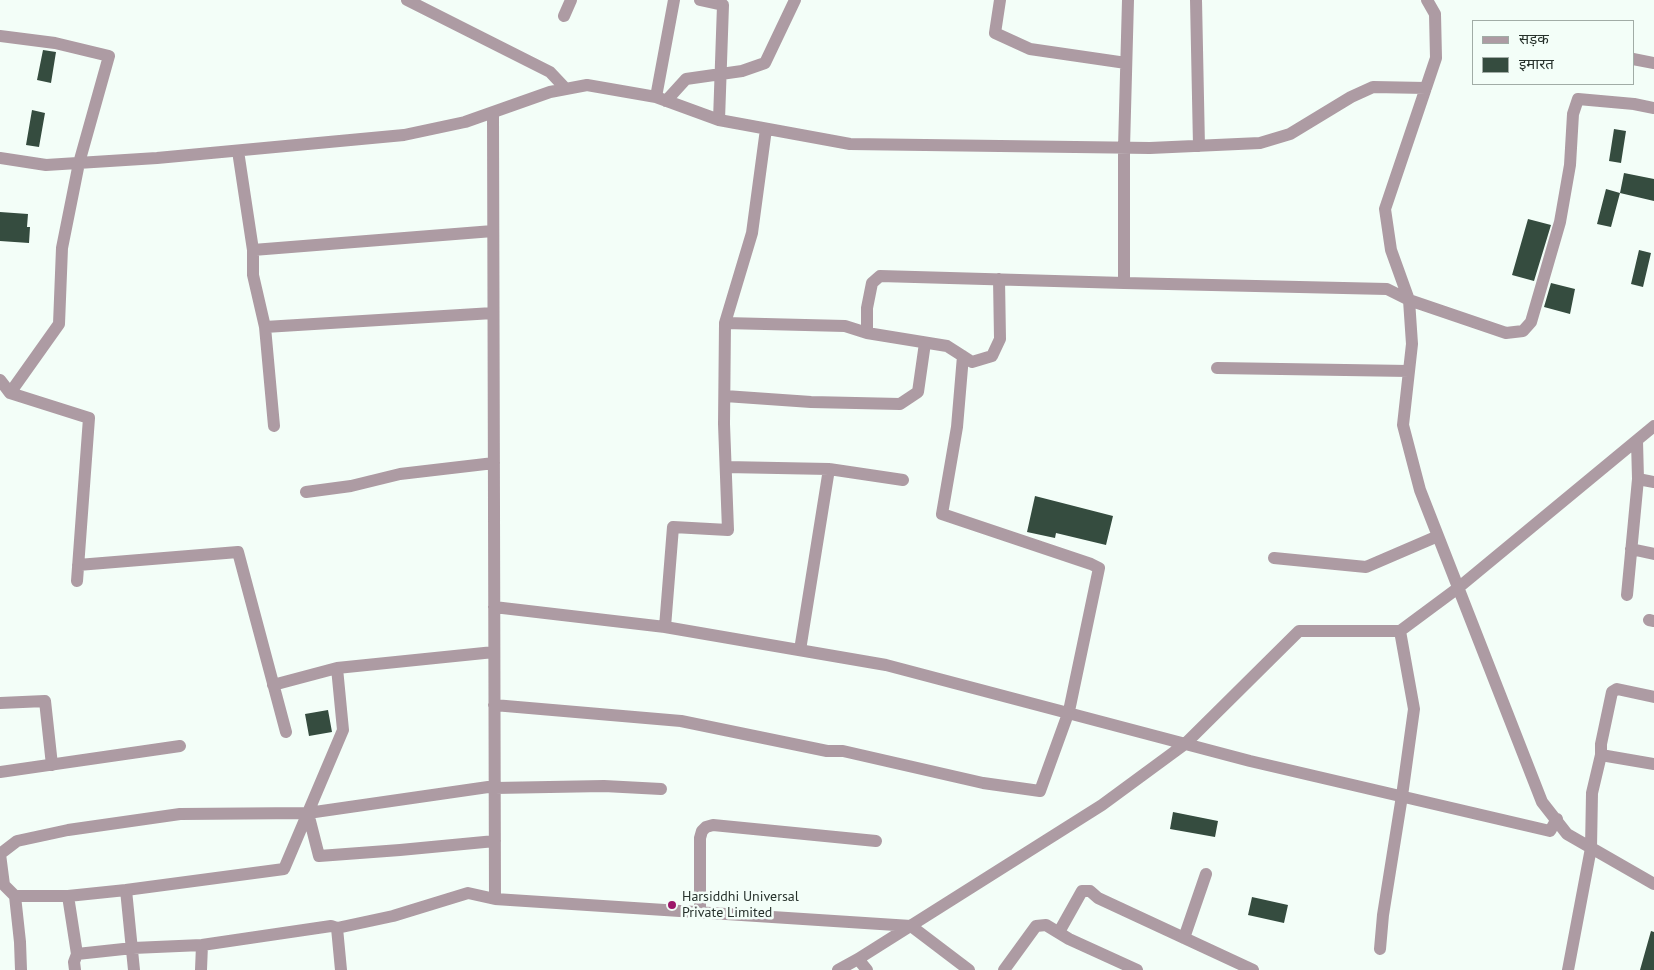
<!DOCTYPE html>
<html>
<head>
<meta charset="utf-8">
<style>
  body { margin:0 }
  #map { position:relative; width:1654px; height:970px; overflow:hidden; background:#f3fef8; font-family:"PT Sans","Noto Sans Devanagari",sans-serif }
  canvas { display:block }
  .legend { position:absolute; left:1472px; top:20px; width:162px; height:65px; box-sizing:border-box; background:#f3fef8; border:1px solid #a1aca6; margin:0; padding:6px 9px; list-style:none; font-size:15px; color:#27322c }
  .legend li { display:flex; align-items:center; gap:10px; height:25px }
  .legend b { width:25px; border:1px solid #a1aca6 }
</style>
</head>
<body>
<div id="map">
<canvas width="1654" height="970"></canvas>
<ul class="legend">
<li><b style="height:6px;background:#ad9ba3"></b>सड़क</li>
<li><b style="height:14px;background:#354c3f"></b>इमारत</li>
</ul>
</div>
<script>
const c = document.querySelector('canvas').getContext('2d');
c.lineJoin = 'round';
function paint(path, color) {
  c.fillStyle = color;
  c.fill(path, 'evenodd');
}
function toPath(rows) {
  const path = new Path2D();
  for (const r of rows) {
    path.moveTo(r[0], r[1]);
    for (let i = 2; i < r.length; i += 2) path.lineTo(r[i], r[i + 1]);
  }
  return path;
}
function trace(path, color, width, dash) {
  c.strokeStyle = color;
  c.lineWidth = width;
  c.lineCap = dash ? 'butt' : 'round';
  c.setLineDash(dash || []);
  c.stroke(path);
}
function drawText(font, color, halo, rows, align = 'center') {
  c.font = font + ' "PT Sans",sans-serif';
  c.lineWidth = 5;
  c.setLineDash([]);
  c.textBaseline = 'middle';
  c.strokeStyle = halo;
  c.fillStyle = color;
  for (const [text, x, y, turn = 0] of rows) {
    c.save();
    c.translate(x, y);
    c.rotate((+turn || 0) * Math.PI / 180);
    c.textAlign = isNaN(turn) ? turn : align;
    if (halo) c.strokeText(text, 0, 0);
    c.fillText(text, 0, 0);
    c.restore();
  }
}
const building = toPath([
  [43,50,56,52,51,83,37,80],
  [32,110,45,113,39,147,26,145],
  [1614,129,1626,131,1621,163,1609,161],
  [1624,173,1654,179,1654,201,1620,193],
  [1606,189,1620,193,1611,227,1597,224],
  [0,212,28,214,27,227,30,227,29,243,0,241],
  [1528,219,1551,225,1534,281,1512,275],
  [1639,250,1651,253,1643,287,1631,284],
  [1551,283,1575,289,1570,314,1544,307],
  [1035,496,1113,516,1106,545,1056,533,1055,538,1027,532],
  [328,710,332,732,309,736,305,714],
  [1173,812,1218,821,1215,837,1170,829],
  [1252,897,1288,905,1284,923,1248,915],
  [1651,931,1654,932,1654,970,1640,970]
]);
const minor = toPath([
  [407,0,550,72,566,89],
  [700,0,723,5,719,120],
  [1000,0,995,33,1030,49,1126,63],
  [1196,0,1199,146],
  [1427,0,1435,14,1436,58,1385,209,1391,250,1409,300,1412,344,1403,425,1420,490,1542,802,1567,834,1654,884],
  [564,16,571,0],
  [0,36,55,43,109,56,79,163,62,248,59,324,10,393,89,418,77,581],
  [1633,59,1654,63],
  [656,97,674,0],
  [666,101,686,79,742,71,765,63,795,0],
  [493,113,495,899,911,926,969,970],
  [238,151,253,250,253,275,265,327,274,426],
  [0,158,46,165,157,158,404,135,465,122,550,92,587,85,656,97,719,120,850,144,1150,148,1260,143,1290,134,1351,97,1373,87,1426,88],
  [253,250,493,231],
  [1124,283,1387,289,1409,300,1506,333,1523,331,1531,322,1560,222,1570,165,1573,114,1578,99,1634,104,1654,108],
  [725,323,845,326,867,333,947,346,972,362,992,356,1000,339,999,279],
  [265,327,493,313],
  [867,333,867,308,872,283,880,276,1124,283,1124,148,1128,0],
  [1217,368,1409,371],
  [0,380,10,393],
  [725,396,811,402,900,404,918,392,925,343],
  [726,467,829,469,903,480],
  [1638,479,1654,482],
  [306,492,351,486,400,474,494,463],
  [1631,549,1654,554],
  [1274,558,1366,567,1438,536],
  [78,565,238,552,286,732],
  [1627,595,1638,479,1637,441],
  [494,607,665,627,886,665,1250,761,1550,831,1557,819],
  [1649,620,1654,621],
  [665,627,673,527,728,530,724,424,725,323,752,233,766,129],
  [800,650,829,469],
  [273,685,337,668,494,652],
  [0,703,45,701,52,765],
  [494,705,681,721,827,751,843,751,983,783,1040,791,1069,711,1099,568,1091,564,942,514,957,427,963,356],
  [1601,755,1654,764],
  [0,772,180,746],
  [495,788,604,786,661,789],
  [308,813,319,856,400,850,495,841],
  [0,854,17,841,68,830,180,814,308,813,495,786],
  [0,854,4,885,15,896,20,942,21,970],
  [126,890,284,869,343,730,337,668],
  [15,896,68,896,126,890,134,970],
  [68,896,77,954,74,962,75,970],
  [700,912,700,838,702,831,706,827,713,825,876,841],
  [337,928,341,970],
  [1059,932,1082,891,1090,891,1098,898,1253,970],
  [1184,938,1206,874],
  [1380,949,1383,915,1402,796,1414,709,1400,631],
  [77,954,133,948,202,945,331,926,337,928,393,916,468,893,495,899],
  [858,959,867,970],
  [201,970,202,945],
  [838,970,858,959,1102,805,1185,744,1299,631,1400,631,1458,588,1654,426],
  [1004,970,1036,926,1046,925,1069,939,1137,970],
  [1568,970,1591,848,1592,793,1601,755,1601,744,1612,692,1617,689,1654,697]
]);
const markers = [
  [672,905,5,"#9d186a"]
];
const poiNames = [
  ["Harsiddhi Universal",682,897],
  ["Private Limited",682,913]
];
paint(building, '#354c3f');
trace(minor, '#ad9ba3', 12);
for (const [x, y, r, color] of markers) {
  const dot = new Path2D();
  dot.arc(x, y, r, 0, 2 * Math.PI);
  c.fillStyle = color;
  c.fill(dot);
  trace(dot, '#f3fef8', 2);
}
drawText('14px', '#27322c', '#f3fef8', poiNames, 'left');
</script>
</body>
</html>
